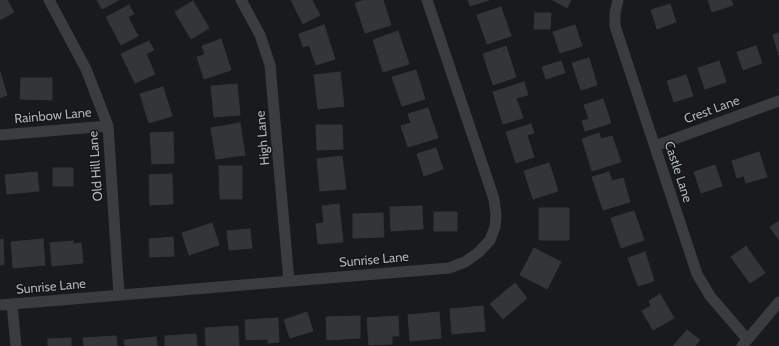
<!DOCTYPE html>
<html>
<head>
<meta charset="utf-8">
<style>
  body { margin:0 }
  canvas { display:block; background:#191a1b }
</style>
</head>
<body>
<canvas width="779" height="346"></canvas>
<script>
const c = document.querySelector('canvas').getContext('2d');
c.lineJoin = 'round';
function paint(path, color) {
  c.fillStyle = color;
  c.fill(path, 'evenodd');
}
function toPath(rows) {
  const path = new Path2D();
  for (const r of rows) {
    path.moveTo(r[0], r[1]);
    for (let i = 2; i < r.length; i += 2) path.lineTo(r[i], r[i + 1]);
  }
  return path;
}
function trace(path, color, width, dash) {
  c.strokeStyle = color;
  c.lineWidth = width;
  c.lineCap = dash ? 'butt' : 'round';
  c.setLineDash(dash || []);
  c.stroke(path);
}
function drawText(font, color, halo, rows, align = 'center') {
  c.font = font + ' Cabin,sans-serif';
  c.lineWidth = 3;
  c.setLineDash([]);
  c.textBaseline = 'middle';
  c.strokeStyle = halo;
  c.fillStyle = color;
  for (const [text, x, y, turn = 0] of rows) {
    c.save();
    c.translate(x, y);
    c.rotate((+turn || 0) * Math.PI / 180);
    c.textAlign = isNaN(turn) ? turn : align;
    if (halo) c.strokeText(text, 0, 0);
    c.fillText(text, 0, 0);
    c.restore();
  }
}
const building = toPath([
  [0,0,7,0,14,12,0,20,0,0],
  [97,0,119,0,102,9,97,0],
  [291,0,312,0,320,15,303,24,291,0],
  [365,0,383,0,391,25,365,33,355,3,365,0],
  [468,0,489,0,470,6,468,0],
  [553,0,571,0,567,8,553,0],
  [708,0,731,0,733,5,712,12,708,0],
  [193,1,209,28,191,39,175,12,193,1],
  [670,4,676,22,657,29,651,10,670,4],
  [129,5,134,14,128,17,138,36,121,45,106,17,129,5],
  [501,7,511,36,487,44,477,15,501,7],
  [535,13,551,13,550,29,534,29,535,13],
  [324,25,335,59,316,65,309,45,303,47,299,34,324,25],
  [575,25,582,46,560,53,553,32,575,25],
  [398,31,409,64,383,72,373,40,398,31],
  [779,33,779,55,773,35,779,33],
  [221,39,231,70,204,79,197,57,205,55,202,46,221,39],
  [149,41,154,50,146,54,155,74,135,83,121,54,149,41],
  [506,46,516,77,493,85,483,54,506,46],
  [756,46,762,63,743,70,737,52,756,46],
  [589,58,597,85,581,90,572,63,589,58],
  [561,61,565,73,546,79,542,67,561,61],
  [719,61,726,82,705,89,698,68,719,61],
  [416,70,425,99,402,106,392,77,416,70],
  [0,72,7,95,0,98,0,72],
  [340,72,344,106,318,109,314,75,340,72],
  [686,75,693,96,674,102,667,81,686,75],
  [21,78,52,78,52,100,20,99,21,78],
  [524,82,528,95,516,98,523,118,503,124,493,92,524,82],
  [237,84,240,115,214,117,211,86,237,84],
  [163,87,172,116,149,123,140,94,163,87],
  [603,99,611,123,585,131,582,121,589,119,584,105,603,99],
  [428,108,438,138,408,147,401,126,411,123,408,114,428,108],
  [240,123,245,155,216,159,211,128,240,123],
  [531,124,534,133,527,135,534,157,516,163,506,132,531,124],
  [316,125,342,125,343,149,317,150,316,125],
  [173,132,174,163,152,164,150,133,173,132],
  [599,133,601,139,612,136,621,162,592,171,582,139,599,133],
  [436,148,443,169,424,176,417,154,436,148],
  [759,152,767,177,746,183,744,176,737,178,732,161,759,152],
  [342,156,346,189,320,191,317,159,342,156],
  [549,163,558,191,533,199,524,171,549,163],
  [715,165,722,186,701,193,694,172,715,165],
  [219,166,242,166,242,199,220,199,219,166],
  [53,168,73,168,73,186,53,186,53,168],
  [37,172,39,191,7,194,5,175,37,172],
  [609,172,612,181,623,178,630,202,603,210,592,177,609,172],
  [172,174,173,204,150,205,149,175,172,174],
  [339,204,343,242,318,244,316,224,324,223,322,206,339,204],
  [422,206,423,229,391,231,390,207,422,206],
  [539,208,569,208,569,240,539,240,539,208],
  [634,211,644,240,621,248,611,218,634,211],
  [434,212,457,212,457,231,434,231,434,212],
  [383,213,384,237,353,238,353,214,383,213],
  [779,221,779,240,770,227,779,221],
  [212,223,219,245,189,255,182,233,212,223],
  [250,229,252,248,229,250,227,231,250,229],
  [173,237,174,256,150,257,149,239,173,237],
  [3,239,4,264,0,265,0,240,3,239],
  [43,239,45,265,13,268,11,242,43,239],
  [73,241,73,244,81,243,83,263,52,266,50,243,73,241],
  [746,246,765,273,750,283,731,257,746,246],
  [534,248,561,262,547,289,520,275,534,248],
  [645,252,654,281,638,286,628,258,645,252],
  [515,283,527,298,503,319,490,304,515,283],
  [660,294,674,318,653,330,642,311,651,306,649,301,660,294],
  [483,306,485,331,452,334,450,309,483,306],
  [307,312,313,331,290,338,284,320,307,312],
  [439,312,441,338,410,341,408,315,439,312],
  [360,316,360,338,327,340,326,317,360,316],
  [398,316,399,336,392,336,392,344,369,345,367,318,398,316],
  [278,318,279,342,268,343,268,339,246,340,245,320,278,318],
  [238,326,239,346,206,346,205,328,238,326],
  [687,330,700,340,695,346,673,346,687,330],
  [196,334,197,346,165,346,165,336,196,334],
  [116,336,117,346,84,346,83,338,116,336],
  [156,337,157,346,125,346,124,340,156,337],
  [71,338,71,346,48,346,48,339,71,338]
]);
const minor = toPath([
  [49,0,86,69,108,126,119,295],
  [241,0,260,35,270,65,289,281],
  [618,0,615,13,615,26,697,274,710,296,747,339],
  [0,135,108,126],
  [655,146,779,101],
  [12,304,16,346],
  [0,305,449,268,465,262,479,252,490,240,495,227,496,215,494,199,427,0],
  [742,346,779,302]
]);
const streetNames = [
  ["Crest Lane",712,110,-20],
  ["Rainbow Lane",53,116,-5],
  ["High Lane",263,138,-95],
  ["Old Hill Lane",96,166,-94],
  ["Castle Lane",678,172,72],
  ["Sunrise Lane",374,260,-5],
  ["Sunrise Lane",51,287,-5]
];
paint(building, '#343537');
trace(building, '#333437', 1);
trace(minor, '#3a3d40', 11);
drawText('13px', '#abb6bb', '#141516', streetNames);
</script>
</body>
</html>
